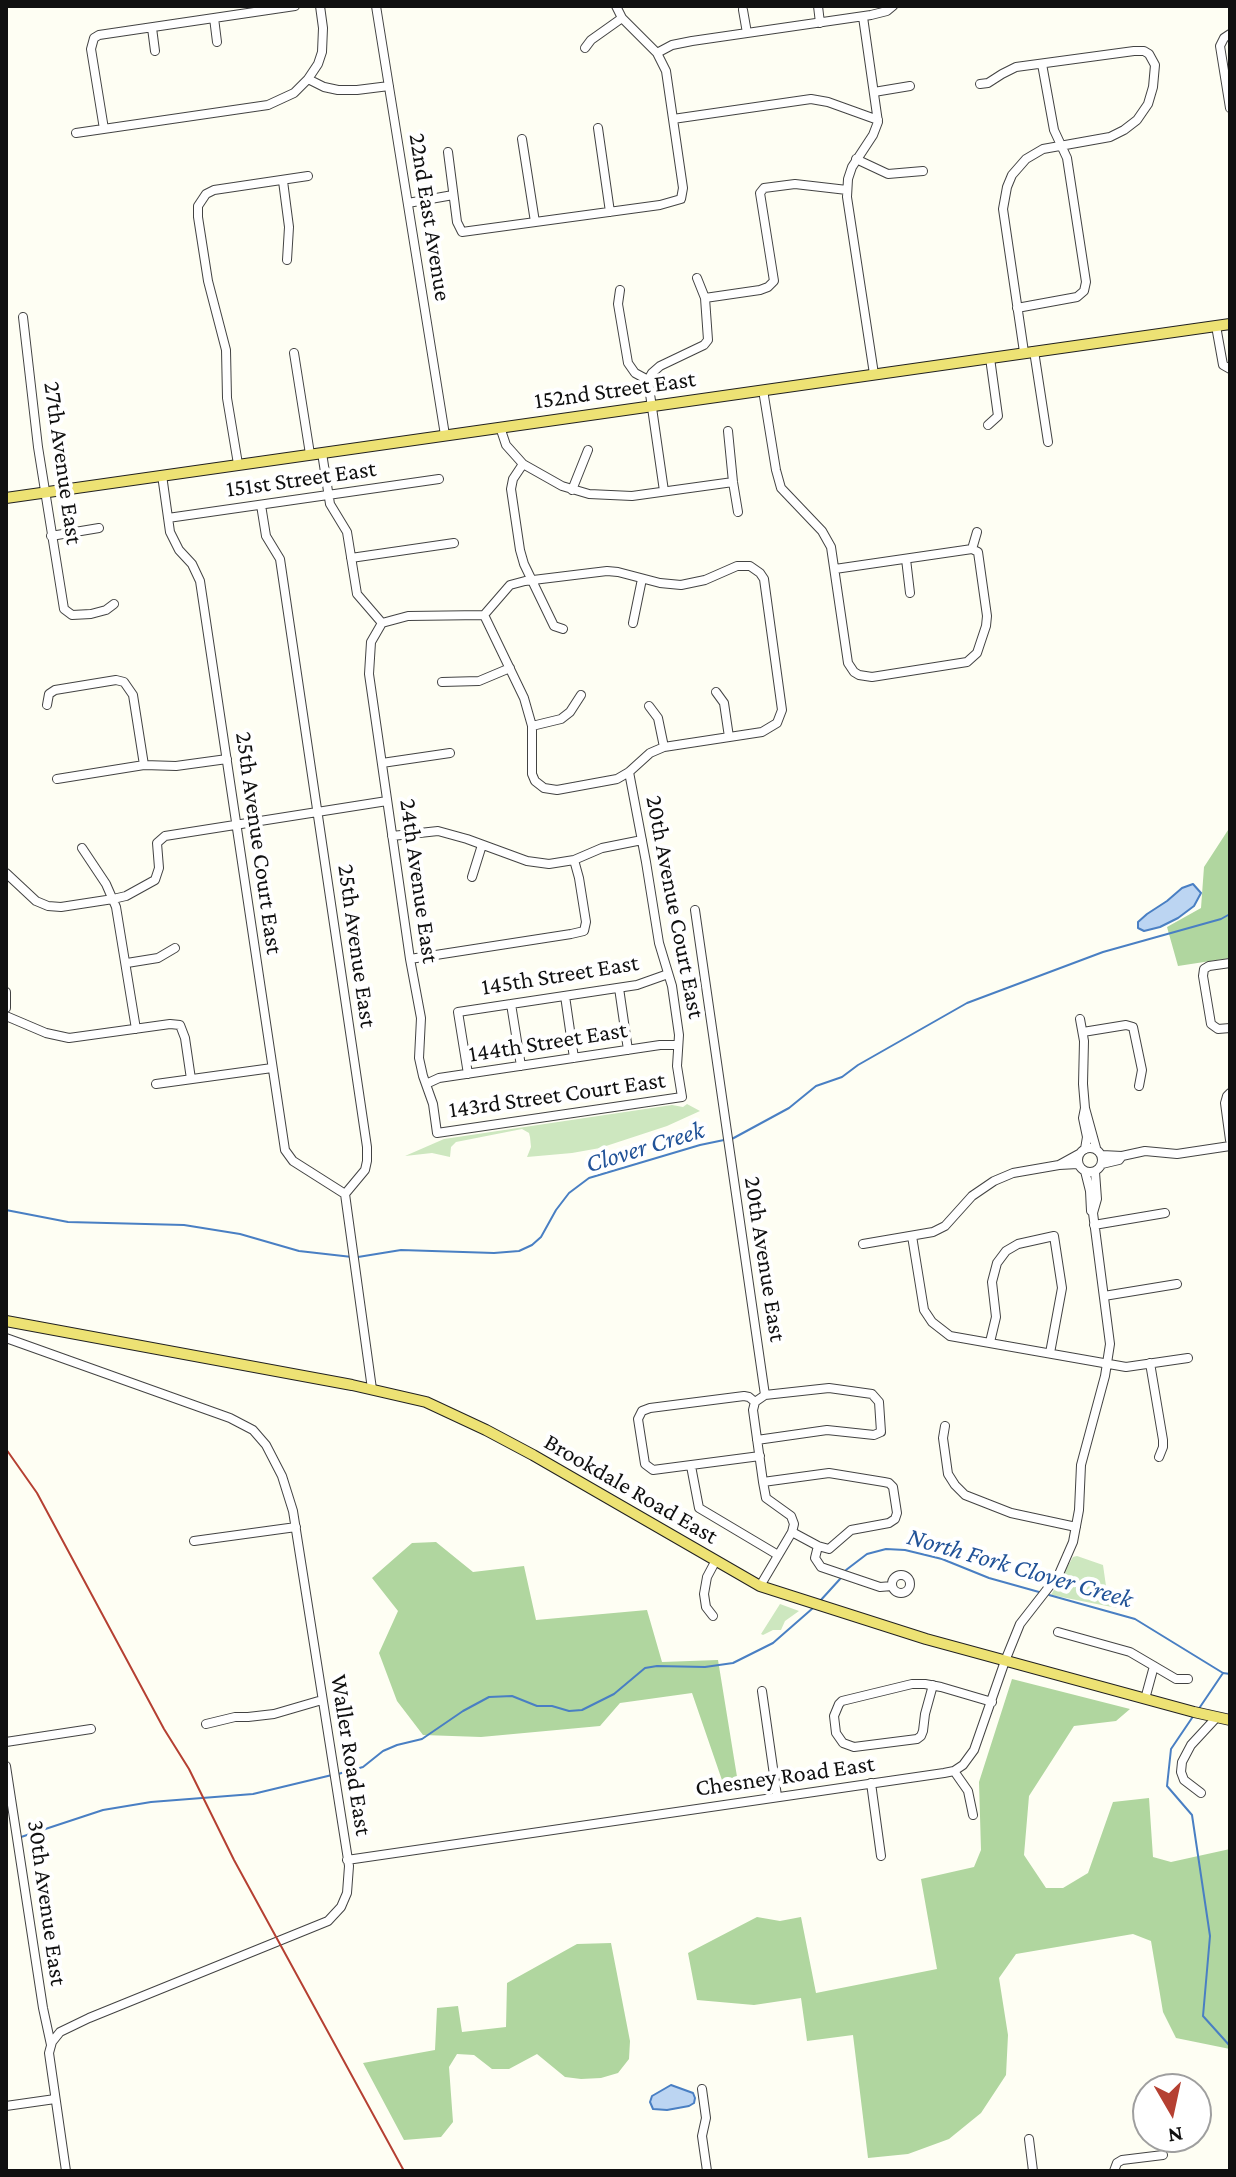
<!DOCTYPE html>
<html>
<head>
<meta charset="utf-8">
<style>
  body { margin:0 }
  #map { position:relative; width:1236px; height:2177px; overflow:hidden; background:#fefef3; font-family:"Crimson Pro",serif }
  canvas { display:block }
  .frame { position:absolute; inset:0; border:8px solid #101010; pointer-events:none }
  .north { position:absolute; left:1132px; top:2073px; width:80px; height:80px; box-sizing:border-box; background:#fff; border:2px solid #9f9f9f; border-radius:50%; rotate:171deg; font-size:22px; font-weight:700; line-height:32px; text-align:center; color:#101010 }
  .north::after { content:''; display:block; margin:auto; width:28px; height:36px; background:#b54032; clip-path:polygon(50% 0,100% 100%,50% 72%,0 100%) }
</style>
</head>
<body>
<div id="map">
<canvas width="1236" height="2177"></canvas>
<div class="frame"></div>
<div class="north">N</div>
</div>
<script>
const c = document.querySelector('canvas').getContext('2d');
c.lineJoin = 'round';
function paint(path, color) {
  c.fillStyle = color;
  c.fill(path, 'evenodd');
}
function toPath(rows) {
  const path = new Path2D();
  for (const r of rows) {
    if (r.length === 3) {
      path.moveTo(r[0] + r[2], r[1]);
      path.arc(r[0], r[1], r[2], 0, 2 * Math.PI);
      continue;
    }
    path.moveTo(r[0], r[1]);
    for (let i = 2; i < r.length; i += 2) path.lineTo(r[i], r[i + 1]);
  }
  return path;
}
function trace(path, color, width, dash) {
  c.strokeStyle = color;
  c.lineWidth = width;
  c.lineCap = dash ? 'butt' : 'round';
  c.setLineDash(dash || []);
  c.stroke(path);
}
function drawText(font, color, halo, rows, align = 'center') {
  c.font = font + ' "Crimson Pro",serif';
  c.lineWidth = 8;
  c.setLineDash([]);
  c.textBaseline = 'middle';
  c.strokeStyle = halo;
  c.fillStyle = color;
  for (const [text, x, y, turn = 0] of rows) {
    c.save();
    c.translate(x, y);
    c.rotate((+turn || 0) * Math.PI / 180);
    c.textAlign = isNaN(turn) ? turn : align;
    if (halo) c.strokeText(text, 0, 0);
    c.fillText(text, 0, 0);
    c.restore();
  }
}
const green = toPath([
  [687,1104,700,1111,667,1126,600,1148,572,1153,527,1157,531,1147,530,1137,529,1133,522,1129,456,1142,451,1147,450,1157,432,1153,405,1156,444,1139,672,1105,683,1107],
  [1077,1556,1103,1565,1106,1586,1111,1590,1122,1592,1117,1608,1051,1595,1073,1557],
  [780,1604,799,1611,785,1621,781,1630,773,1630,763,1635,761,1634]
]);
const forest = toPath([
  [1230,827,1230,958,1178,966,1167,927,1201,908,1204,867],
  [436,1542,473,1572,524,1566,536,1620,647,1610,662,1662,718,1660,739,1789,724,1786,692,1693,620,1703,600,1726,481,1737,423,1735,397,1701,379,1653,398,1611,372,1578,412,1543],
  [1012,1679,1130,1709,1116,1721,1074,1726,1029,1796,1024,1855,1046,1888,1063,1888,1088,1873,1113,1802,1149,1798,1153,1857,1171,1862,1230,1849,1230,2049,1176,2038,1163,2012,1151,1941,1133,1934,1016,1954,999,1978,1008,2035,1006,2075,981,2113,949,2139,908,2154,868,2158,853,2035,807,2041,801,1998,754,2005,697,2000,688,1953,757,1917,780,1921,801,1917,816,1993,937,1969,921,1879,974,1867,981,1850,979,1782],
  [611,1943,630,2041,629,2059,618,2073,601,2078,581,2079,565,2077,537,2054,509,2069,492,2069,474,2055,457,2054,449,2067,453,2122,441,2137,404,2140,363,2063,435,2050,437,2008,458,2006,462,2032,506,2027,507,1983,577,1944]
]);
const water = toPath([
  [1193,884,1201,893,1194,906,1178,918,1160,927,1144,931,1138,928,1138,922,1147,914,1167,901,1182,888,1193,884],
  [671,2085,693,2093,695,2098,694,2103,689,2106,667,2110,653,2109,650,2102,652,2096,671,2085]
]);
const stream = toPath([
  [730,1140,789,1108,816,1086,842,1077,858,1065,967,1003,1103,952,1221,919,1230,914],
  [6,1210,68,1222,184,1225,240,1234,299,1251,352,1257],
  [358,1257,401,1250,494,1253,519,1251,532,1245,541,1237,556,1210,569,1193,589,1178,700,1145,724,1140],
  [846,1570,867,1554,886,1549,905,1550,942,1559,989,1578,1039,1592],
  [1049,1595,1135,1619,1223,1673,1230,1674],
  [820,1601,840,1579],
  [1198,1710,1223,1673],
  [1194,1715,1171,1749,1167,1786,1192,1815,1210,1936,1203,2016,1230,2046],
  [338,1774,363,1767,383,1751,397,1745,422,1739,463,1711,489,1697,512,1696,537,1706,552,1706,569,1711,582,1710,614,1694,645,1668,657,1666,705,1667,733,1663,773,1643,813,1608],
  [18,1838,103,1810,151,1802,253,1794,332,1775]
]);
const minor = toPath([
  [376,6,445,435],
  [818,6,820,23],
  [743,10,747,33],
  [863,17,878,122,873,135,852,167,848,179,847,197,874,374],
  [214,18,217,42],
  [152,28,155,51],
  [1230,34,1224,38,1220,46,1230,108],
  [585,48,591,40,622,18],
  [657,53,672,45,692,41,871,15,887,11,893,6],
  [308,79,318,64,322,52,323,28,320,6],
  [980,84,988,83,1002,74,1016,67,1134,51,1144,51,1149,54,1155,65,1153,87,1148,104,1137,120,1124,130,1110,137,1043,149,1026,159,1012,175,1007,187,1003,209,1024,352],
  [874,92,910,86],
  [673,119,811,99,828,102,878,120],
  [598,128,610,212],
  [104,129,91,49,94,38,99,35,295,6],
  [76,133,268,105,294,93,308,79,324,87,338,90,357,90,389,86],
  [522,139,535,222],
  [448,152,457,222,462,232,660,205,681,199,683,188,666,71,657,53,622,18,616,6],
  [856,159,888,174,923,171],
  [283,181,289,227,287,260],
  [408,203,453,195],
  [620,290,618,304,628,363,635,373,648,380],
  [705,298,760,290,768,287,774,281,760,193,764,188,795,184,847,190],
  [1017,308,1077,297,1084,291,1086,282,1067,158,1054,130,1042,64],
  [23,317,38,447,64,609,72,615,91,614,106,610,114,604],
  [1216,326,1223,365,1230,369],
  [1034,351,1048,442],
  [294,353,310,454],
  [648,380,652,373,660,366,704,345,708,340,705,298,697,278],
  [648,380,664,491],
  [763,390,776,470,781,488,822,531,831,547,848,663,854,672,859,675,872,677,967,662,977,653,986,626,987,616,978,552,972,549],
  [988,425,998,416,990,358],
  [500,427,506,445,523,464,562,486,589,494,632,496,733,482],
  [728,431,733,482,738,512],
  [322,453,330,504,347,532,357,594,382,623],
  [238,464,227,398,226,350,208,281,198,217,198,206,206,194,214,190,308,176],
  [523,464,513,479,511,489,520,550,524,564,554,626,563,629],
  [162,475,170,532,179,550,192,564,200,581,285,1150,293,1161,345,1194],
  [572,490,588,450],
  [261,505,266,536,280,559,367,1147,367,1161,365,1170,345,1194],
  [168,518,439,479],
  [51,536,99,528],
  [972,549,977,532],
  [351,558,454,543],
  [906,559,910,593],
  [835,569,972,549],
  [484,615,524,698,532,726,532,774,535,781,544,788,557,790,617,779,629,772,650,753,664,747,762,732,777,723,782,710,764,579,760,573,750,566,737,566,705,580,681,585,660,583,618,572,607,571,525,581,510,585,484,615,408,616,382,623,371,642,369,674,410,959,421,1018,419,1058,423,1076,433,1104,437,1133,682,1097,677,1066,679,1035,672,986,659,943,646,862,629,772],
  [633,623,642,579],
  [442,682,479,681,510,668],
  [716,692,724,703,729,737],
  [47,705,49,694,55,690,116,680,124,682,133,695,144,765],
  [649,706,658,718,664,747],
  [532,726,561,719,570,712,581,695],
  [382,763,450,753],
  [57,779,144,765,176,766,227,759],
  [392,836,438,831,467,839,527,861,549,864,574,860,602,848,642,840],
  [82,848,106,884,116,907,136,1029],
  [6,873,36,901,48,906,61,907,113,899,126,896,155,880,159,868,157,843,165,836,387,801],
  [472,877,482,845],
  [695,910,765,1395],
  [410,959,571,934,584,931,586,922,579,878,574,860],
  [127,963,158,958,175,948],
  [1230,963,1209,966,1204,969,1203,976,1211,1024,1218,1029,1230,1028],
  [619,988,628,1050],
  [6,992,6,1008],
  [565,996,574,1058],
  [511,1004,521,1066],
  [6,1016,46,1033,69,1038,170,1024,180,1025,185,1038,191,1079],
  [1080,1019,1084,1041,1083,1084,1085,1108],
  [1083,1032,1126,1025,1133,1027,1142,1070,1139,1086],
  [468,1074,458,1012,637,985,668,974],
  [156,1084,272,1068],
  [426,1084,439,1078,660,1045,678,1045],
  [1230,1093,1227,1096,1225,1103,1230,1140],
  [1090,1160,12],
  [1085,1149,1087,1137,1083,1118,1085,1108,1096,1148],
  [1102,1155,1122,1156,1119,1160,1102,1164],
  [1122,1156,1145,1151,1177,1154,1230,1146],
  [1078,1164,1059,1165,1079,1154],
  [1085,1171,1090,1191,1091,1211,1093,1213,1097,1199,1095,1172],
  [345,1194,372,1389],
  [1094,1225,1165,1213],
  [912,1236,924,1310,932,1322,950,1336,1126,1367,1188,1358],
  [863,1244,933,1232,945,1226,972,1196,994,1181,1013,1173,1059,1165],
  [1104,1296,1177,1284],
  [6,1338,230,1418,253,1430,266,1445,282,1476,293,1511,349,1866,347,1893,341,1907,328,1921,89,2018,60,2032,52,2042,49,2053,66,2171],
  [990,1342,996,1317,992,1282,997,1263,1006,1251,1018,1244,1054,1236,1062,1288,1050,1353],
  [1150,1363,1163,1440,1163,1447,1159,1457],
  [755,1402,749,1397,744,1396,650,1408,642,1411,638,1419,645,1464,653,1470,760,1456],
  [945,1426,943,1438,948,1474,955,1485,965,1495,1011,1513,1076,1527],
  [757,1440,827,1430,874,1435,881,1432,879,1402,872,1394,829,1388,765,1395,755,1402,753,1410,763,1482,766,1498,791,1516,794,1524,792,1532,760,1586],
  [691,1466,699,1508,778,1555],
  [763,1482,829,1473,884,1482,889,1483,893,1487,897,1513,895,1519,889,1523,851,1530,829,1549,818,1546,792,1532],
  [194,1541,296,1527],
  [818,1546,815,1558,821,1567,880,1587,892,1586],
  [901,1584,9],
  [713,1616,706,1607,704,1594,707,1577,715,1562],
  [1058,1632,1130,1652,1176,1679,1188,1679],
  [933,1685,925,1714,923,1731,921,1736,917,1739,854,1747,843,1743,836,1733,834,1716,839,1704,842,1701,912,1684,925,1684,941,1687,992,1702],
  [762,1691,777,1796],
  [1145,1699,1154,1666],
  [206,1724,235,1717,248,1717,274,1714,322,1700],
  [6,1742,91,1729],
  [6,1766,43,2008,51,2045],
  [954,1771,968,1791,973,1815],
  [871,1783,881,1856],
  [1201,1793,1184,1780,1181,1772,1182,1762,1191,1745,1216,1718],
  [347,1860,944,1773,954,1771,963,1765,974,1750,1005,1661,1020,1624,1059,1574,1073,1542,1079,1510,1081,1465,1105,1376,1110,1344,1093,1213],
  [702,2089,706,2118,702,2136,707,2171],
  [6,2106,55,2099],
  [1029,2139,1033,2171],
  [1114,2171,1117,2163,1122,2160,1163,2155]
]);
const major = toPath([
  [6,498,1230,324],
  [6,1321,352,1385,426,1402,486,1430,533,1455,760,1586,926,1639,1194,1712,1230,1720]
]);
const rail = toPath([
  [6,1449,37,1493,164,1729,189,1769,234,1860,404,2171]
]);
const streetNames = [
  ["22nd East Avenue",430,217,81],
  ["152nd Street East",615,390,-8],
  ["27th Avenue East",63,463,82],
  ["151st Street East",301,479,-8],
  ["25th Avenue Court East",259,843,82],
  ["24th Avenue East",419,881,82],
  ["20th Avenue Court East",675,907,79],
  ["25th Avenue East",357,946,82],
  ["145th Street East",560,975,-9],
  ["144th Street East",548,1042,-9],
  ["143rd Street Court East",557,1095,-8],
  ["20th Avenue East",765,1259,81],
  ["Brookdale Road East",631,1489,30],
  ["Waller Road East",351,1755,81],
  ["Chesney Road East",785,1776,-8],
  ["30th Avenue East",47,1903,82]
];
const waterNames = [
  ["Clover Creek",645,1147,-17],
  ["North Fork Clover Creek",1020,1568,16]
];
paint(green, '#cde7bf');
paint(forest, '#b0d69f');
paint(water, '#bcd5f2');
trace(water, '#497fc3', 2);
trace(stream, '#497fc3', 2);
trace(minor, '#434343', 10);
trace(major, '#212121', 12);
trace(minor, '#fff', 8);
trace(major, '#ede274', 10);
trace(rail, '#b54032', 2);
drawText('24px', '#101010', '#fff', streetNames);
drawText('italic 26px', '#225398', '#fff', waterNames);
</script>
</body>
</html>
